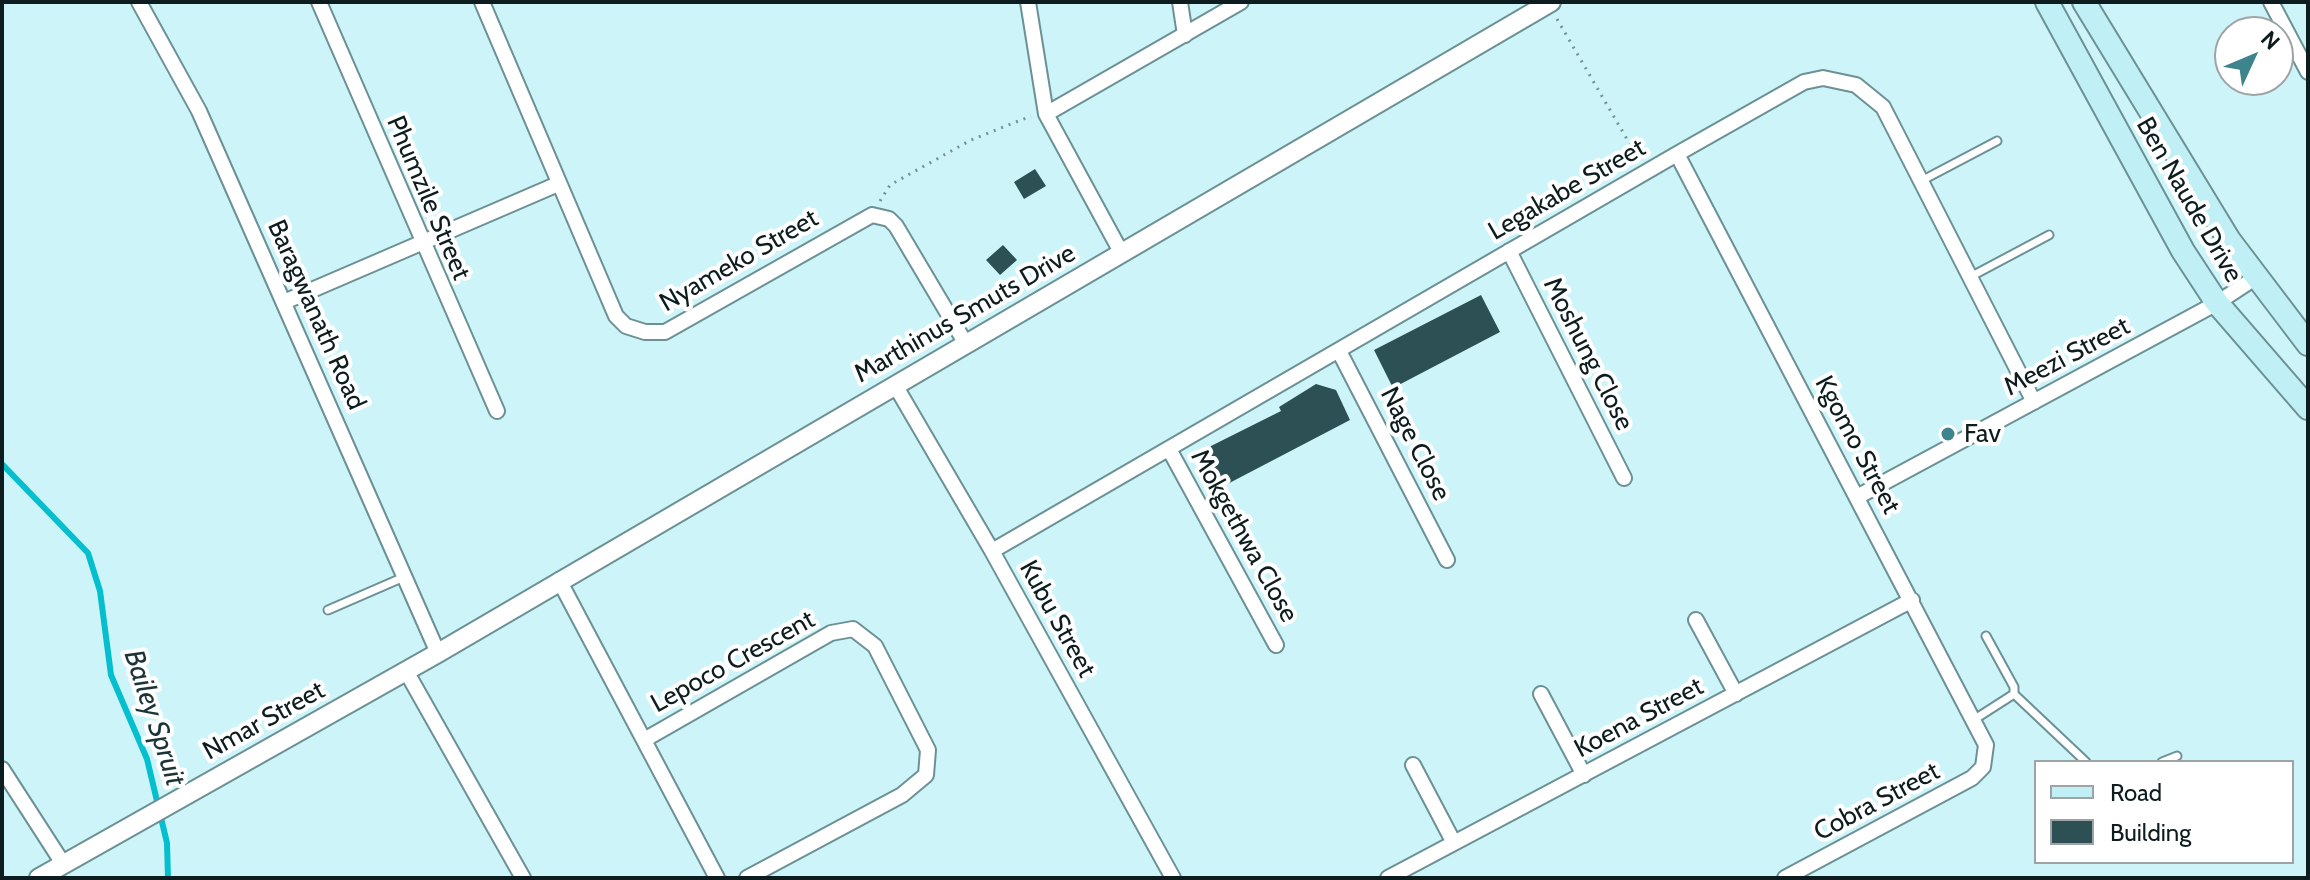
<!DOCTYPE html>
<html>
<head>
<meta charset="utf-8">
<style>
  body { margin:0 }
  #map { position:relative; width:2310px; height:880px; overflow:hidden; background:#cdf5f9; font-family:Cabin,sans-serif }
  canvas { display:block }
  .frame { position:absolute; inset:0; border:4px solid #0d1c1e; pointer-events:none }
  .legend { position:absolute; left:2034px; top:760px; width:260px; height:104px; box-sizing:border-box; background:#fff; border:2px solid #9ea4a5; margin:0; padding:10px 14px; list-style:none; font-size:24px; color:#0d1c1e }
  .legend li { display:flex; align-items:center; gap:16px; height:40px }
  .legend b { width:40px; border:2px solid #9ea4a5 }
  .north { position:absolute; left:2214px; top:16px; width:80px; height:80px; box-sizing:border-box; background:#fff; border:2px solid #9ea4a5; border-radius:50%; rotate:46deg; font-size:22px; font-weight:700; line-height:32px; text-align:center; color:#0d1c1e }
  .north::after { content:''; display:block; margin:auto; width:28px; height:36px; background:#3d848c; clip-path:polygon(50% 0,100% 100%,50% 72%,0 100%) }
</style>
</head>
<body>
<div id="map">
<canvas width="2310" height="880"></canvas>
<div class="frame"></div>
<ul class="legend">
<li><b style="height:10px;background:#c0f0f5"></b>Road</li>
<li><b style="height:22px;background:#2d5054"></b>Building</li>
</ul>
<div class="north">N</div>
</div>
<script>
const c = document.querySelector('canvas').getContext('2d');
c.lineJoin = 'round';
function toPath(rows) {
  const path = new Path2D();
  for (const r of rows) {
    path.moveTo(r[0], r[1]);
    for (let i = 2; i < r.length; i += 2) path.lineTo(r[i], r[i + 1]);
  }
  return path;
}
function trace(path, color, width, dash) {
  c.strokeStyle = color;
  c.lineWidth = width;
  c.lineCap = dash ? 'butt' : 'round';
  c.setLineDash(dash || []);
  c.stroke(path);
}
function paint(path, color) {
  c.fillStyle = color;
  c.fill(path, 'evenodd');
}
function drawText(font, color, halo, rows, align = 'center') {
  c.font = font + ' Cabin,sans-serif';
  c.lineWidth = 8;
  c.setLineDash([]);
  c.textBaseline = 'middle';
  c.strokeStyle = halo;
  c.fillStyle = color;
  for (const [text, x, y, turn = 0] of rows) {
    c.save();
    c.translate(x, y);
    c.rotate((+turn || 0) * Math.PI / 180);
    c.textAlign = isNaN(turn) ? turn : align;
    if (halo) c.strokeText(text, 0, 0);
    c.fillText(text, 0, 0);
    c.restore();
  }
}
const stream = toPath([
  [2,464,88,553,100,591,111,675,147,759,167,843,168,878]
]);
const building = toPath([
  [1035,169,1046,186,1024,199,1014,182],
  [1003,245,1017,260,1000,275,986,260],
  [1481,295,1500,332,1393,388,1374,350],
  [1316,384,1336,390,1350,420,1216,490,1201,465,1201,451,1281,411,1279,407]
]);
const path = toPath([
  [1557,19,1638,158],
  [880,201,890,185,971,140,1031,116]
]);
const service = toPath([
  [1921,181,1997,141],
  [1970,277,2049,235],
  [328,610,404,577],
  [2014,694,2086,762],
  [1975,719,2014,694,2014,687,1986,636],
  [2162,762,2177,756]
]);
const minor = toPath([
  [139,2,199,111,438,653],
  [319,2,497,411],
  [482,2,616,316,626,326,645,332,665,332,872,215,889,219,896,226,966,344],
  [1028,2,1046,114,1121,252],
  [1180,2,1185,35],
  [2271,2,2308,72],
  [1046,114,1241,2],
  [1677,154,1986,745,1983,767,1972,778,1785,878],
  [1509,251,1624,478],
  [284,302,558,184],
  [1339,351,1447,560],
  [895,385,992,551,1173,878],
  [1169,449,1276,645],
  [1857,497,2217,303,2255,278],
  [992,551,1677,154,1804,82,1823,78,1856,85,1883,107,2034,402],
  [559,580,717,878],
  [1696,620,1736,694],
  [406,671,523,878],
  [1541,694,1584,775],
  [644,740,831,633,853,629,875,646,928,750,926,775,902,795,747,878],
  [1413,765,1454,843],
  [2,769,62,862],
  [1388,878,1912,600]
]);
const tertiary = toPath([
  [39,878,438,653,1551,2]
]);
const secondary = toPath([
  [2047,2,2183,251,2217,303,2308,408],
  [2084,2,2229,240,2308,344]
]);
const markers = [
  [1948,434,8,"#3d848c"]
];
const streetNames = [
  ["Legakabe Street",1567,190,-30],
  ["Phumzile Street",428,198,67],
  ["Ben Naude Drive",2189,200,60],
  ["Nyameko Street",739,261,-30],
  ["Marthinus Smuts Drive",965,314,-30],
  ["Baragwanath Road",316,315,66],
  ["Moshung Close",1588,354,63],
  ["Meezi Street",2067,357,-28],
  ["Nage Close",1415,444,63],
  ["Kgomo Street",1857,445,62],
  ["Mokgethwa Close",1244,536,61],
  ["Kubu Street",1057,619,61],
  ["Lepoco Crescent",733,662,-29],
  ["Koena Street",1639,718,-28],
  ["Nmar Street",264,721,-29],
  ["Cobra Street",1877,802,-28]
];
const poiNames = [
  ["Fav",1964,434]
];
const waterNames = [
  ["Bailey Spruit",154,718,72]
];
trace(stream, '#06bfce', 6);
paint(building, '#2d5054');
trace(service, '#6c9195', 11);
trace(minor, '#6c9195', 18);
trace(tertiary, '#6c9195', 22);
trace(secondary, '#6c9195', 26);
trace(path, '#769396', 3, [2, 6]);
trace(service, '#fff', 7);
trace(minor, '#fff', 14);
trace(tertiary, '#fff', 18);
trace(secondary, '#c0f0f5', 22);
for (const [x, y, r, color] of markers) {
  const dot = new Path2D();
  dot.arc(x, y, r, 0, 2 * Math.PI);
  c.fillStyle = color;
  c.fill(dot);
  trace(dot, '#fff', 3);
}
drawText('26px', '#0d1c1e', '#fff', streetNames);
drawText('26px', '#0d1c1e', '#fff', poiNames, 'left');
drawText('italic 28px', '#1c3437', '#fff', waterNames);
</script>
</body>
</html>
